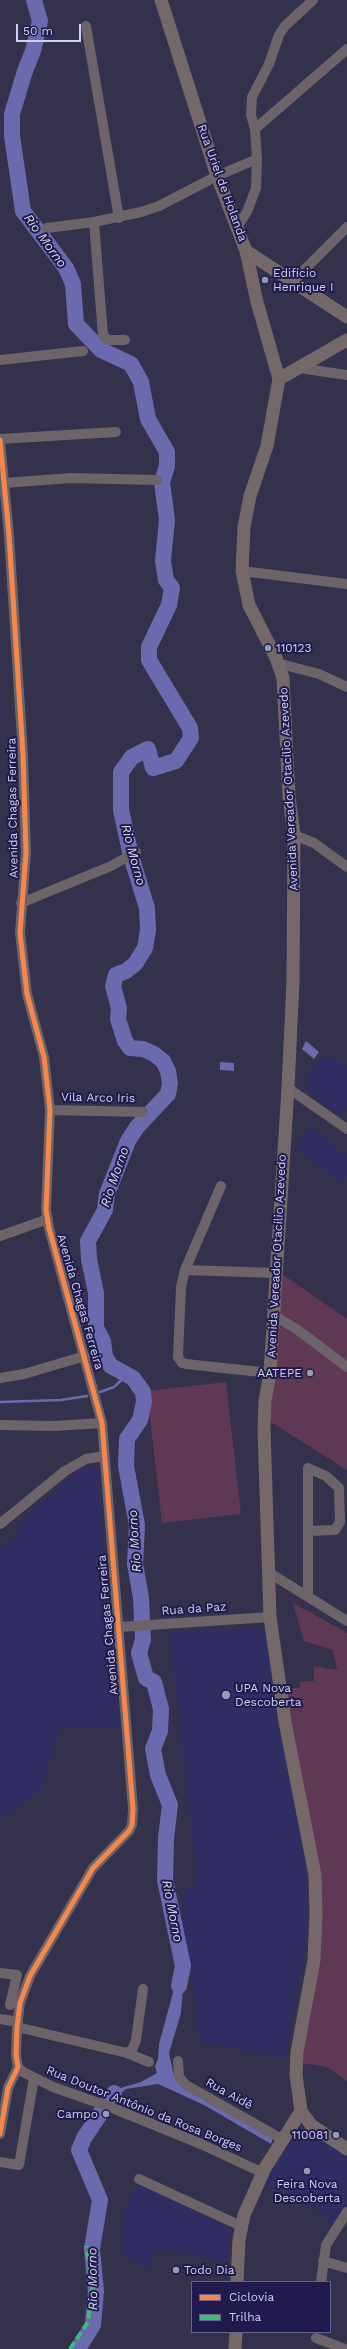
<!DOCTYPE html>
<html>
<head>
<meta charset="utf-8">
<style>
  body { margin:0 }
  #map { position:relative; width:347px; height:2349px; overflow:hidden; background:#33314c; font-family:"Work Sans",sans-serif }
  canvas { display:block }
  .legend { position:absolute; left:191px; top:2281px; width:140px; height:52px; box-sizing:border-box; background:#201b4c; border:1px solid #66648e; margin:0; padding:5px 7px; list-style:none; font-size:12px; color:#d0d1f1 }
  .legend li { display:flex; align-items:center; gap:8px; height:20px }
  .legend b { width:20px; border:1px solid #66648e }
  .scale { position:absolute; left:16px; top:24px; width:65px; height:18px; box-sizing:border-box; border:2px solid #d0d1f1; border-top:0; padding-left:5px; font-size:12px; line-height:14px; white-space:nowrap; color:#d0d1f1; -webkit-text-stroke:3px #201b4c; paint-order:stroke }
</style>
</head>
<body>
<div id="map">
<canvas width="347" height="2349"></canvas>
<ul class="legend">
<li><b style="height:5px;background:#f5874c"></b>Ciclovia</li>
<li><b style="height:5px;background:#3abd76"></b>Trilha</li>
</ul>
<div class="scale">50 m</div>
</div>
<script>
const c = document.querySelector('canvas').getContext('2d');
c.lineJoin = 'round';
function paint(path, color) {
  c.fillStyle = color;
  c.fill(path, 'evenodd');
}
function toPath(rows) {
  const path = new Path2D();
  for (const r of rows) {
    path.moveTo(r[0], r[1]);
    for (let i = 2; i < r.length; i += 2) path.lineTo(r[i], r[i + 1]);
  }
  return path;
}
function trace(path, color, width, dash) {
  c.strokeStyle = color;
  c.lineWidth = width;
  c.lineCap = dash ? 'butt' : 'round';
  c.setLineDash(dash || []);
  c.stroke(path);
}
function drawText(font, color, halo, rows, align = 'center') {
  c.font = font + ' "Work Sans",sans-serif';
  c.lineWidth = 4;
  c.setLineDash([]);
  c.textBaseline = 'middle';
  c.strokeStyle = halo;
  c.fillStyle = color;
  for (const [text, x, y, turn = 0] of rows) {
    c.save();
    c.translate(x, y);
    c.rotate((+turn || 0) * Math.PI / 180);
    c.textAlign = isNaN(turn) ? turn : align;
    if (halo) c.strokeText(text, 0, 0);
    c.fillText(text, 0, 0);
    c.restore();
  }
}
const built = toPath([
  [325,1054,347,1067,347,1105,339,1115,307,1091,310,1072],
  [311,1127,347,1157,347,1176,341,1184,296,1146],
  [90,1465,96,1467,99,1472,109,1627,120,1729,60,1727,41,1790,0,1819,0,1547,19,1535,14,1529,77,1470],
  [257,1628,265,1633,303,1846,308,1900,307,1938,285,2059,199,2042,190,1964,187,1964,182,1942,183,1899,188,1888,198,1887,169,1632],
  [300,2127,309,2128,317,2133,347,2157,347,2220,339,2230,315,2209,261,2184,295,2129],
  [138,2184,231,2228,226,2262,154,2249,150,2270,121,2254,123,2213]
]);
const green = toPath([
  [282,1274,347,1319,347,1470,269,1421],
  [226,1382,241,1514,162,1523,147,1391],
  [293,1603,347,1633,347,2081,327,2067,302,2063,320,1889,285,1688,300,1688,300,1682,314,1681,314,1666,337,1670,333,1650,304,1641]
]);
const water = toPath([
  [306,1041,319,1052,314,1059,302,1049],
  [220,1062,234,1063,234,1071,220,1070],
  [185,1965,181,2013,169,2053,174,2076,184,2087,273,2138,271,2144,204,2105,158,2084,126,2089,111,2102,103,2098,110,2091,141,2082,157,2073,155,2066,158,2059,159,2044,180,1967]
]);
const stream = toPath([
  [100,1392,114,1387,127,1375],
  [0,1402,61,1400,87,1396]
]);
const river = toPath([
  [34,0,40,21,33,51,25,71,12,114,12,136,23,211,66,268,73,284,76,324,101,350,131,364,141,382,148,419,167,452,167,466,162,482,167,520,163,561,166,580,172,588,169,605,149,647,149,660,190,728,191,738,176,761,153,768,148,749,132,757,121,772,121,810,131,856,147,908,148,930,145,948,135,964,126,971,116,975,113,986,119,1008,118,1019,125,1041,130,1048,143,1049,154,1054,163,1061,168,1071,170,1083,168,1094,137,1127,128,1141,107,1194,105,1210,88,1241,89,1259,96,1293,96,1328,103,1341,105,1357,111,1366,133,1378,143,1392,144,1402,140,1420,127,1439,126,1466,137,1525,135,1564,141,1598,143,1640,139,1653,146,1678,154,1682,161,1709,160,1731,153,1749,158,1775,170,1805,166,1838,165,1880,183,1966,179,1986],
  [78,2349,93,2325,96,2291,92,2249,100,2200,79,2150,84,2138,114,2093]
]);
const minor = toPath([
  [86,26,119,218],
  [255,129,347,49],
  [94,222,103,335,108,340,125,340],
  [47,228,94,222,141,212,159,206,217,176,257,159],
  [236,228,247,212,256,188,257,159,255,129,251,115,252,97,269,64,279,35,285,26,313,0],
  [292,282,347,227],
  [0,360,83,351],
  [300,368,347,375],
  [0,439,116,432],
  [0,440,9,535,23,755,26,852,20,933,27,994,44,1057,50,1110,46,1210,49,1228,102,1423,133,1809,132,1825,129,1831,93,1868,30,1976,20,2003,17,2027,16,2055,18,2067,8,2088,0,2134],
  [4,483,71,478,157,480],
  [242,571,347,584],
  [277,663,319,674,347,687],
  [294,835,314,843,347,867],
  [21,903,111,866,136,852],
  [288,1088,347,1129],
  [50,1110,143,1112],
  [221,1186,185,1270,181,1287,178,1357,182,1363,186,1364,270,1373],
  [0,1236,48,1219],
  [185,1270,276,1273],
  [273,1315,298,1330,347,1367],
  [0,1378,24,1374,85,1356],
  [0,1425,54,1426,102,1423],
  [0,1524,65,1471,86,1459,104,1456],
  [268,1572,347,1621],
  [308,1595,308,1468,326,1476,339,1488,340,1522,335,1530,309,1531],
  [119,1627,270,1617],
  [0,1973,17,1975,10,2005],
  [0,2019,18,2022],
  [17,2027,127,2053,149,2062],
  [127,2053,132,2050,136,2040,143,1989],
  [178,2061,179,2077,186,2085,282,2139],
  [18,2067,23,2072,53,2087,110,2107,201,2144,263,2173],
  [0,2162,19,2165,34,2078],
  [139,2179,241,2226],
  [323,2261,347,2268],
  [321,2282,326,2245,347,2212],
  [316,2338,345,2349]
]);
const major = toPath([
  [161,0,217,176,246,251,257,302,279,379,267,446,250,496,244,527,242,571,249,605,276,658,283,678,289,797,294,835,293,981,288,1088,270,1373,265,1401,264,1429,270,1617,285,1722,315,1875,316,1914,314,1960,297,2052,296,2075,301,2111,265,2168,244,2215,239,2240,237,2282],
  [246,251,347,317],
  [279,379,347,340],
  [301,2111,311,2125,347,2149],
  [235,2349,236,2332]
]);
const quiet = toPath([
  [70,2349,88,2322,93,2284,86,2246]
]);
const cycleway = toPath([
  [0,440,9,535,23,755,26,852,20,933,27,994,44,1057,50,1110,46,1210,49,1228,102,1423,133,1809,132,1825,129,1831,93,1868,30,1976,20,2003,17,2027,16,2055,18,2067,8,2088,0,2134]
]);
const markers = [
  [265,280,4,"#9999b7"],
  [268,648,4,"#9999b7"],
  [310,1373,4,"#9999b7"],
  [226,1695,5,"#9999b7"],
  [106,2114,4,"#9999b7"],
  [336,2135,4,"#9999b7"],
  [307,2171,4,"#9999b7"],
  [176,2270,4,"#9999b7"]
];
const streetNames = [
  ["Rua Uriel de Holanda",222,183,70],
  ["Avenida Vereador Otacílio Azevedo",289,789,-93],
  ["Avenida Chagas Ferreira",13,808,-91],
  ["Vila Arco Iris",98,1098,1],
  ["Avenida Vereador Otacílio Azevedo",277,1256,-87],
  ["Avenida Chagas Ferreira",80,1302,74],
  ["Rua da Paz",194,1609,-4],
  ["Avenida Chagas Ferreira",108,1625,-95],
  ["Rua Aidê",229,2094,29],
  ["Rua Doutor Antônio da Rosa Borges",144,2109,22]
];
const poiNames = [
  ["Edifício",273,273],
  ["Henrique I",273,287],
  ["110123",276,648],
  ["AATEPE",302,1373,"right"],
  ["UPA Nova",235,1688],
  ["Descoberta",235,1702],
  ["Campo",98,2114,"right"],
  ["110081",328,2135,"right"],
  ["Feira Nova",307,2184,"center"],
  ["Descoberta",307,2198,"center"],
  ["Todo Dia",184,2270]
];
const waterNames = [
  ["Rio Morno",45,241,54],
  ["Rio Morno",133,855,75],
  ["Rio Morno",115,1177,-71],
  ["Rio Morno",135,1541,-94],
  ["Rio Morno",172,1911,79],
  ["Rio Morno",93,2279,-91]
];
paint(built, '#302d62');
paint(green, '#5f3854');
paint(water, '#6b6aaf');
trace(stream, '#6b6aaf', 2.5);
trace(river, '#6b6aaf', 16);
trace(minor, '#6c6468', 10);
trace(major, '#746868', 13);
trace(quiet, '#3abd76', 4, [8, 4]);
trace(cycleway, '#f5874c', 5);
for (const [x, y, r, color] of markers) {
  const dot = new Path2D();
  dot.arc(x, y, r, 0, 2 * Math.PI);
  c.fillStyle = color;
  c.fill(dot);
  trace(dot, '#201b4c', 1.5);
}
drawText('12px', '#d0d1f1', '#201b4c', streetNames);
drawText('12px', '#d0d1f1', '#201b4c', poiNames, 'left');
drawText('italic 13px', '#d9daef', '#201b4c', waterNames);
</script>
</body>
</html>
